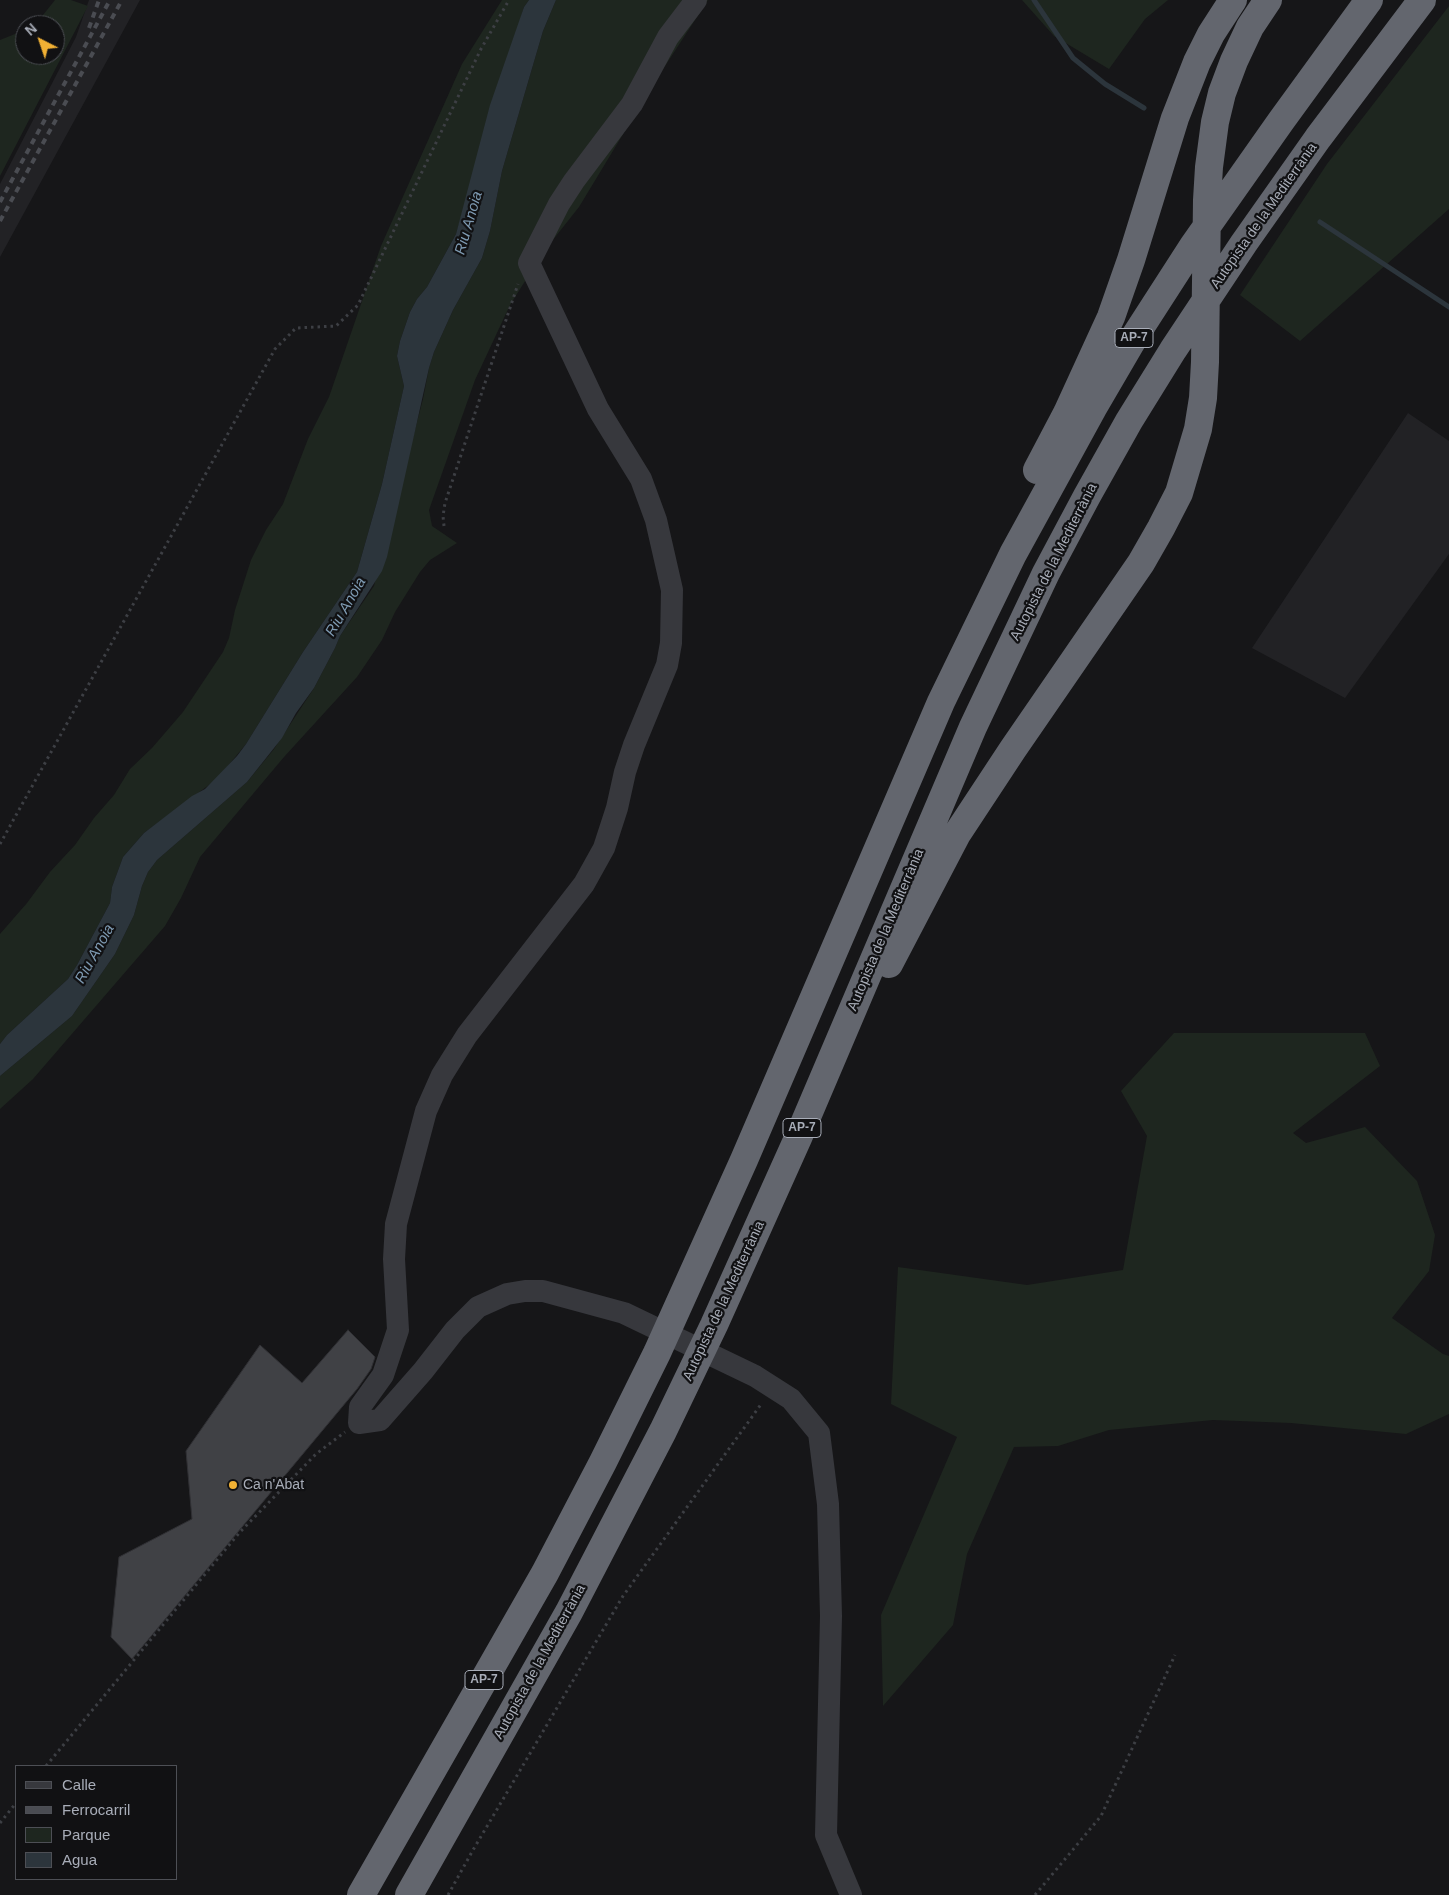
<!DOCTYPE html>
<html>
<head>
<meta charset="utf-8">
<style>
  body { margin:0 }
  #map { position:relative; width:1449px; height:1895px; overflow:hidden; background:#161618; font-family:Arial,sans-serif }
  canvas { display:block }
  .legend { position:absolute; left:15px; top:1765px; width:162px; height:115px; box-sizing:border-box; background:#111113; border:1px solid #4d4f55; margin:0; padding:6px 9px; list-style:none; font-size:15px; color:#a8adb8 }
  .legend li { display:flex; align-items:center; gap:10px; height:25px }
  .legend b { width:25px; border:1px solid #4d4f55 }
  .north { position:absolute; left:15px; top:15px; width:50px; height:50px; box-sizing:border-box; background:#111113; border:1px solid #4d4f55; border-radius:50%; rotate:319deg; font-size:14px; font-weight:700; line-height:20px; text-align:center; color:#a8adb8 }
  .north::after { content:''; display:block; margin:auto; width:18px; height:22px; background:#f2b134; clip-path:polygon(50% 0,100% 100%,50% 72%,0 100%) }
</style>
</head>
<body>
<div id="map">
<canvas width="1449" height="1895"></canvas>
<ul class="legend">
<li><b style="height:6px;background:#37383d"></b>Calle</li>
<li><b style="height:6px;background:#4a4c52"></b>Ferrocarril</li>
<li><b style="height:14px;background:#1e261f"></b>Parque</li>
<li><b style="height:14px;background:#2c353c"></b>Agua</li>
</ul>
<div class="north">N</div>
</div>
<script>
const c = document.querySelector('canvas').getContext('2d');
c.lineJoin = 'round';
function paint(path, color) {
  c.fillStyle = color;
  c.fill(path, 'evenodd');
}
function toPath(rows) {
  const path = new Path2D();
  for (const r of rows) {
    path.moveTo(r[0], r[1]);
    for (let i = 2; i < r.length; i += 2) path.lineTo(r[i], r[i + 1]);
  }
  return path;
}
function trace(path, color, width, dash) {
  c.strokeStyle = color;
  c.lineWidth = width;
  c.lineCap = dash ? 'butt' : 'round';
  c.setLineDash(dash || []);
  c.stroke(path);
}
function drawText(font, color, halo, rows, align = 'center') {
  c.font = font + ' Arial,sans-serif';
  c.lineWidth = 4.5;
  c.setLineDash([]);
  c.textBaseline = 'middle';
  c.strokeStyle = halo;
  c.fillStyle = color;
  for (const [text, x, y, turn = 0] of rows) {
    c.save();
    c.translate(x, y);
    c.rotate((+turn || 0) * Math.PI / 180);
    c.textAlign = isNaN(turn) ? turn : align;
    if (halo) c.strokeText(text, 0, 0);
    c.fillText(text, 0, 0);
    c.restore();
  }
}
const built = toPath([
  [89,0,140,0,0,257,0,184,76,37],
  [1408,413,1449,441,1449,554,1345,698,1252,648]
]);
const green = toPath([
  [55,0,71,0,88,6,0,176,0,40,25,30,25,55,55,55,55,25,35,25],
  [502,0,529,0,524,7,456,234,427,287,417,299,410,312,400,341,397,356,404,386,382,484,357,572,303,652,246,744,217,779,144,833,123,857,112,887,110,903,77,965,68,979,7,1035,0,1044,0,934,27,903,50,872,75,845,94,818,114,795,130,769,152,748,183,712,223,652,229,638,235,610,251,560,266,530,283,504,308,439,329,397,381,246,462,64],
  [556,0,708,0,654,83,579,207,533,265,527,278,510,305,475,380,429,510,432,526,457,543,430,560,420,572,395,612,382,640,357,677,284,757,200,857,181,898,165,926,33,1079,0,1109,0,1076,72,1016,115,954,134,915,142,886,148,872,157,860,247,782,274,749,314,688,335,648,340,636,374,586,423,399,429,368,434,352,453,310,482,258,490,231,502,171,543,31],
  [1022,0,1168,0,1145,19,1109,69,1054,36],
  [1449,6,1449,209,1300,341,1240,295,1327,164],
  [1174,1033,1365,1033,1380,1066,1293,1133,1306,1143,1365,1127,1417,1181,1435,1235,1429,1271,1392,1318,1443,1354,1449,1356,1449,1414,1406,1434,1291,1423,1213,1420,1109,1430,1058,1446,1014,1447,967,1554,953,1625,883,1706,881,1615,957,1437,891,1404,898,1267,1027,1285,1123,1270,1147,1136,1121,1091]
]);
const water = toPath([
  [529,0,556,0,543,31,502,171,490,231,482,258,453,310,434,352,429,368,387,557,382,571,340,636,335,648,314,688,296,713,282,738,247,782,157,860,148,872,142,886,134,915,115,954,72,1016,0,1076,0,1044,7,1035,68,979,77,965,110,903,112,887,123,857,144,833,192,796,205,789,237,756,246,744,303,652,357,572,382,484,404,386,397,356,400,341,410,312,417,299,427,287,456,234,490,105,524,7]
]);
const stream = toPath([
  [1034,0,1073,58,1105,84,1144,108],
  [1320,222,1449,307]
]);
const building = toPath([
  [348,1330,375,1357,371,1369,357,1389,132,1659,111,1637,119,1557,192,1519,186,1451,260,1345,302,1383,348,1330]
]);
const path = toPath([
  [444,526,443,516,445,503,518,284],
  [0,844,275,349,296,328,336,326,358,305,481,49,509,0],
  [46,1766,240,1532,316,1454,345,1432],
  [0,1823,16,1803],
  [448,1895,473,1850,623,1596,762,1403],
  [1035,1895,1101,1816,1175,1655]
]);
const minor = toPath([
  [696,0,668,37,632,104,574,181,559,204,529,263,598,409,641,479,656,520,672,590,671,643,667,665,634,745,625,772,617,808,604,848,584,884,467,1035,442,1075,426,1111,396,1224,394,1259,398,1330,383,1375,360,1407,359,1423,380,1420,423,1371,455,1330,478,1307,507,1294,525,1291,543,1291,624,1313,755,1376,791,1399,819,1433,828,1504,831,1616,826,1835,851,1895]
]);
const highway = toPath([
  [1037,470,1067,413,1111,317,1131,260,1175,118,1197,62,1211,34,1233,0],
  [889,964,957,834,1013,749,1141,563,1161,528,1179,493,1198,429,1203,398,1205,362,1207,200,1209,167,1215,122,1222,93,1234,61,1250,27,1268,0],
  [361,1895,545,1573,603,1462,657,1353,744,1160,941,702,1013,554,1093,408,1135,336,1193,246,1281,121,1369,0],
  [409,1895,569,1612,663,1431,714,1325,798,1138,973,727,1046,573,1087,496,1129,421,1173,350,1244,243,1318,138,1422,0]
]);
const rail = toPath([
  [89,28,99,0],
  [0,202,110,0],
  [0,221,122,0]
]);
const markers = [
  [233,1485,5,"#f2b134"]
];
const shields = [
  [1134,338,38],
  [802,1128,38],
  [484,1680,38]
];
const shieldNames = [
  ["AP-7",1134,338],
  ["AP-7",802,1128],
  ["AP-7",484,1680]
];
const streetNames = [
  ["Autopista de la Mediterrània",1264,216,-55],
  ["Autopista de la Mediterrània",1054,562,-63],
  ["Autopista de la Mediterrània",886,930,-67],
  ["Autopista de la Mediterrània",724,1301,-65],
  ["Autopista de la Mediterrània",540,1662,-61]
];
const poiNames = [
  ["Ca n'Abat",243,1485]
];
const waterNames = [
  ["Riu Anoia",469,223,-74],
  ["Riu Anoia",346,607,-60],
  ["Riu Anoia",95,954,-61]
];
paint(built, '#222225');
paint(green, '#1e261f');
paint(water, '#2c353c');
trace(stream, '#2c353c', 5);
paint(building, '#404145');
trace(building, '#303034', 1);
trace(path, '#3d3f44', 3, [2.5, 4]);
trace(minor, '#37383d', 22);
trace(highway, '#63666e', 28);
trace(rail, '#4a4c52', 4, [6, 5]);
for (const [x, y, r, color] of markers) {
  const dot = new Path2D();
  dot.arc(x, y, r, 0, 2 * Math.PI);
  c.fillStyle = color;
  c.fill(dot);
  trace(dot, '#111113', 2);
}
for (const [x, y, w] of shields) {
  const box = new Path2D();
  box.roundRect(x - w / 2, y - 9.5, w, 19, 4);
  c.fillStyle = '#111113';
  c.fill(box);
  trace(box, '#a8adb8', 1);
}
drawText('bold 12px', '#a8adb8', null, shieldNames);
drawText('14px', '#a8adb8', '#111113', streetNames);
drawText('14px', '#a8adb8', '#111113', poiNames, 'left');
drawText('italic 15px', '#7f9bb3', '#111113', waterNames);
</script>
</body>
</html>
